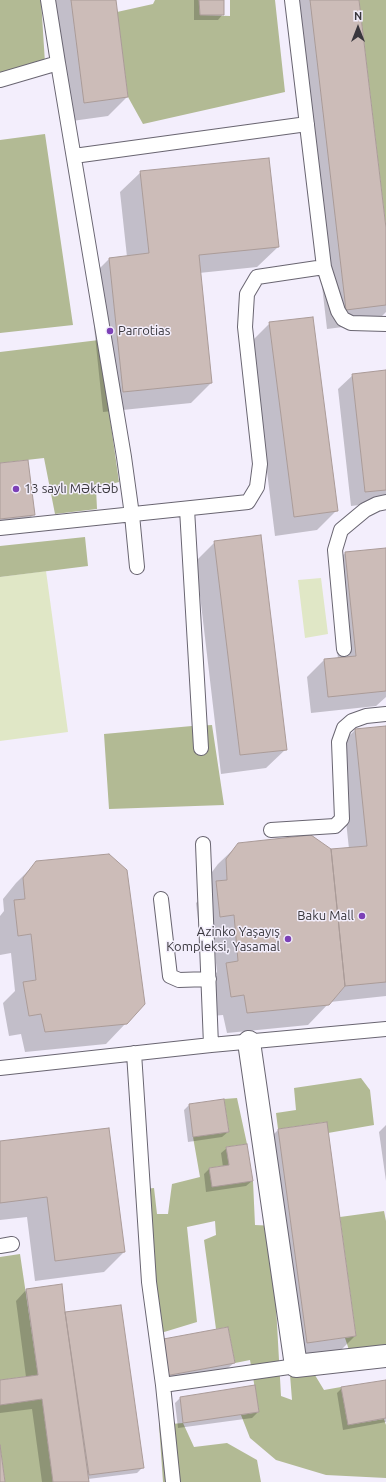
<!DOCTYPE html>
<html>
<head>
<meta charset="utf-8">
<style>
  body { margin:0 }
  #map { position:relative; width:386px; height:1482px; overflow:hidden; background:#f3eefc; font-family:Ubuntu,sans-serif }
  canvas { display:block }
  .north { position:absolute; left:338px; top:8px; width:40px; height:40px; -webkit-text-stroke:3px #f3eefc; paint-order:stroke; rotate:0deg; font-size:11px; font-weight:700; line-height:16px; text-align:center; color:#39373d }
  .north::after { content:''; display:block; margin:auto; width:14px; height:18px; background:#39373d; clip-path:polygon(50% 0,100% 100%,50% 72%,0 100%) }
</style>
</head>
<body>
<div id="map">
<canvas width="386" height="1482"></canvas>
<div class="north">N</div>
</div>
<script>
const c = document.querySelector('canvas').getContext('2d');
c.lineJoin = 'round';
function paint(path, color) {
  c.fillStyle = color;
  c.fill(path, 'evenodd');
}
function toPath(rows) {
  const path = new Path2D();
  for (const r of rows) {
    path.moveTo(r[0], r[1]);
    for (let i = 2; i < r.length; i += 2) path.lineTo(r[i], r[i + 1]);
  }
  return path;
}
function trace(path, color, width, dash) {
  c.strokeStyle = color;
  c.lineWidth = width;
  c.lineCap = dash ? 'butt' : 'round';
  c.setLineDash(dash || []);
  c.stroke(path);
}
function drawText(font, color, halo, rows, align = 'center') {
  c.font = font + ' Ubuntu,sans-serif';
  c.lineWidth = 3;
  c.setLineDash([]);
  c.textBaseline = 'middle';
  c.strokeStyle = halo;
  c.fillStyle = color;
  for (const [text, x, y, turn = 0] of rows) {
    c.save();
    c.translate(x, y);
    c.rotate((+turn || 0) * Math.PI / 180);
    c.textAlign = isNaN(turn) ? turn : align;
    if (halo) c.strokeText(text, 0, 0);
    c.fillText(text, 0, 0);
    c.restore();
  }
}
const green = toPath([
  [46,571,68,732,0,741,0,577],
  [321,578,328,634,305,638,298,580]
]);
const forest = toPath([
  [0,0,41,0,45,63,0,73],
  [155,0,199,0,200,15,230,16,230,0,275,0,285,92,143,124,128,97,117,12,153,4],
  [359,0,386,0,386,228],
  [45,134,73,325,0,333,0,140],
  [99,340,119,482,96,488,97,509,55,514,44,458,0,463,0,352],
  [85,537,88,566,0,577,0,546],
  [212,725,224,805,109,809,104,734,192,726],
  [361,1078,370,1090,374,1125,328,1133,326,1122,278,1129,276,1113,296,1110,294,1088],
  [237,1098,247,1144,226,1147,229,1165,209,1168,212,1186,253,1181,255,1225,276,1226,276,1306,281,1396,292,1400,289,1362,307,1362,324,1390,341,1387,348,1425,384,1419,386,1425,386,1478,326,1475,276,1460,250,1438,241,1415,259,1412,250,1360,235,1363,228,1327,216,1329,204,1240,216,1235,215,1221,187,1227,197,1322,151,1336,135,1190,154,1188,157,1214,168,1214,172,1184,200,1177,193,1137,229,1132,224,1099],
  [384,1211,386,1221,386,1353,352,1359,345,1338,356,1336,340,1217],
  [20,1254,38,1375,0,1380,0,1257],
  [42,1399,53,1482,5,1482,0,1445,0,1405],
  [183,1423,194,1447,227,1443,257,1460,261,1482,163,1482,159,1425]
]);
const shadow = toPath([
  [50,0,115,0,127,97,108,116,65,122],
  [194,0,223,0,223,14,218,20,194,20],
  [289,0,358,0,386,237,386,312,375,323,327,329],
  [141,172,278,247,257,267,199,273,211,383,191,403,103,412,89,279,109,259,127,257,120,192],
  [270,323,336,511,317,530,275,536,251,342],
  [386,371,386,502,351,506,338,389,353,375],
  [0,464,34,514,17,531,0,533],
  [215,542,286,749,266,768,221,774,196,561],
  [386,549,386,697,376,706,311,713,307,677,324,660,338,659,329,570,345,553],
  [386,727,386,996,330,1002,308,1025,227,1033,223,1015,211,1016,206,984,217,972,213,935,200,937,196,903,207,892,206,880,218,864,239,844,331,851,349,849,338,747,355,730],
  [37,862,126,1023,106,1044,25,1052,21,1034,9,1036,3,1003,15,991,11,953,0,955,0,916,4,911,3,899,16,883],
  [224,1100,228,1132,222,1137,188,1142,184,1110,189,1105],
  [386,1125,386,1181,379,1132],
  [278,1130,355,1336,336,1355,288,1362,259,1149],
  [0,1142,124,1252,104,1272,35,1281,27,1217,0,1220],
  [227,1148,252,1181,246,1186,206,1192,204,1174,209,1169,223,1167,221,1153],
  [61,1285,65,1314,120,1306,143,1467,137,1473,88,1479,88,1482,42,1482,32,1409,0,1413,0,1381,26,1377,16,1301,26,1290],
  [158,1341,234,1363,228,1368,159,1381],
  [386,1381,386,1422,343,1430,337,1393,342,1388],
  [254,1387,258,1412,252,1418,178,1428,175,1403,180,1398]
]);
const building = toPath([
  [71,0,116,0,128,97,84,103,71,0],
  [199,0,224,0,224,15,200,15,199,0],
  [310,0,359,0,386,228,386,305,346,310,310,0],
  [269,158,279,247,199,255,212,383,123,392,109,258,149,253,140,171,269,158],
  [313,317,338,511,294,517,269,322,313,317],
  [386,370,386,490,365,492,352,374,386,370],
  [28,460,35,515,0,519,0,463,28,460],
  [261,535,287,750,240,755,214,541,261,535],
  [386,548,386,691,328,697,324,659,356,656,345,552,386,548],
  [386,726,386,982,345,986,331,849,367,846,355,729,386,726],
  [311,835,331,849,345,986,329,1005,247,1013,244,995,231,997,226,963,238,961,234,915,220,917,216,881,227,880,226,859,238,843,311,835],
  [109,854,127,870,145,1004,127,1024,45,1032,41,1014,29,1016,23,982,36,980,31,934,18,936,14,900,25,899,23,878,36,861,109,854],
  [224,1099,229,1132,193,1137,189,1104,224,1099],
  [327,1122,356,1336,307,1343,278,1129,327,1122],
  [109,1128,125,1252,55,1261,47,1197,0,1203,0,1141,109,1128],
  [247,1144,253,1181,212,1187,209,1168,229,1165,226,1147,247,1144],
  [62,1284,65,1312,89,1482,53,1482,42,1399,0,1405,0,1380,38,1375,26,1289,62,1284],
  [121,1305,144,1468,89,1475,65,1312,121,1305],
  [228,1327,235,1363,165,1376,158,1340,228,1327],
  [386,1380,386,1418,348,1425,341,1387,386,1380],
  [255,1385,259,1412,183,1423,180,1397,255,1385],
  [0,1445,5,1482,0,1482,0,1445]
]);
const service = toPath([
  [48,0,58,63],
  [292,0,324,267,338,311,343,319,351,323,386,324],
  [0,80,58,63,124,457,132,515,137,567],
  [74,156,307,124],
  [187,509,201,748],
  [0,528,248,502,257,487,260,464,245,327,247,294,257,277,324,267],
  [344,649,335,550,341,530,365,510,377,504,386,502],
  [271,830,335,826,342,819,339,742,344,728,352,721,366,716,386,714],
  [203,844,211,1045],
  [161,899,170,976,179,980,209,979],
  [134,1053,149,1282,163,1385,173,1482],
  [0,1068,211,1045,386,1029],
  [0,1246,12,1244],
  [163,1385,296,1366]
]);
const minor = toPath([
  [249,1042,296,1366,386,1356]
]);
const markers = [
  [110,331,4,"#7c41b7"],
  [16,489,4,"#7c41b7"],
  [362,916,4,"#7c41b7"],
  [288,939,4,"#7c41b7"]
];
const poiNames = [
  ["Parrotias",118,331],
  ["13 saylı Məktəb",24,489],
  ["Baku Mall",354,916,"right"],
  ["Azinko Yaşayış",280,932,"right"],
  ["Kompleksi, Yasamal",280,947,"right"]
];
paint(green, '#e0e7c6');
paint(forest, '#b2ba94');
paint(shadow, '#0003');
paint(building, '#ccbcb8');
trace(building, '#aa9b98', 1);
trace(service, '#696571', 16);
trace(minor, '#696571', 24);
trace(service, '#fff', 14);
trace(minor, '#fff', 22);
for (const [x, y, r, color] of markers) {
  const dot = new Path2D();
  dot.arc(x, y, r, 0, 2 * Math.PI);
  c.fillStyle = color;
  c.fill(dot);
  trace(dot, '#f3eefc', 1.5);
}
drawText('13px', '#39373d', '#f3eefc', poiNames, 'left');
</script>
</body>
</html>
